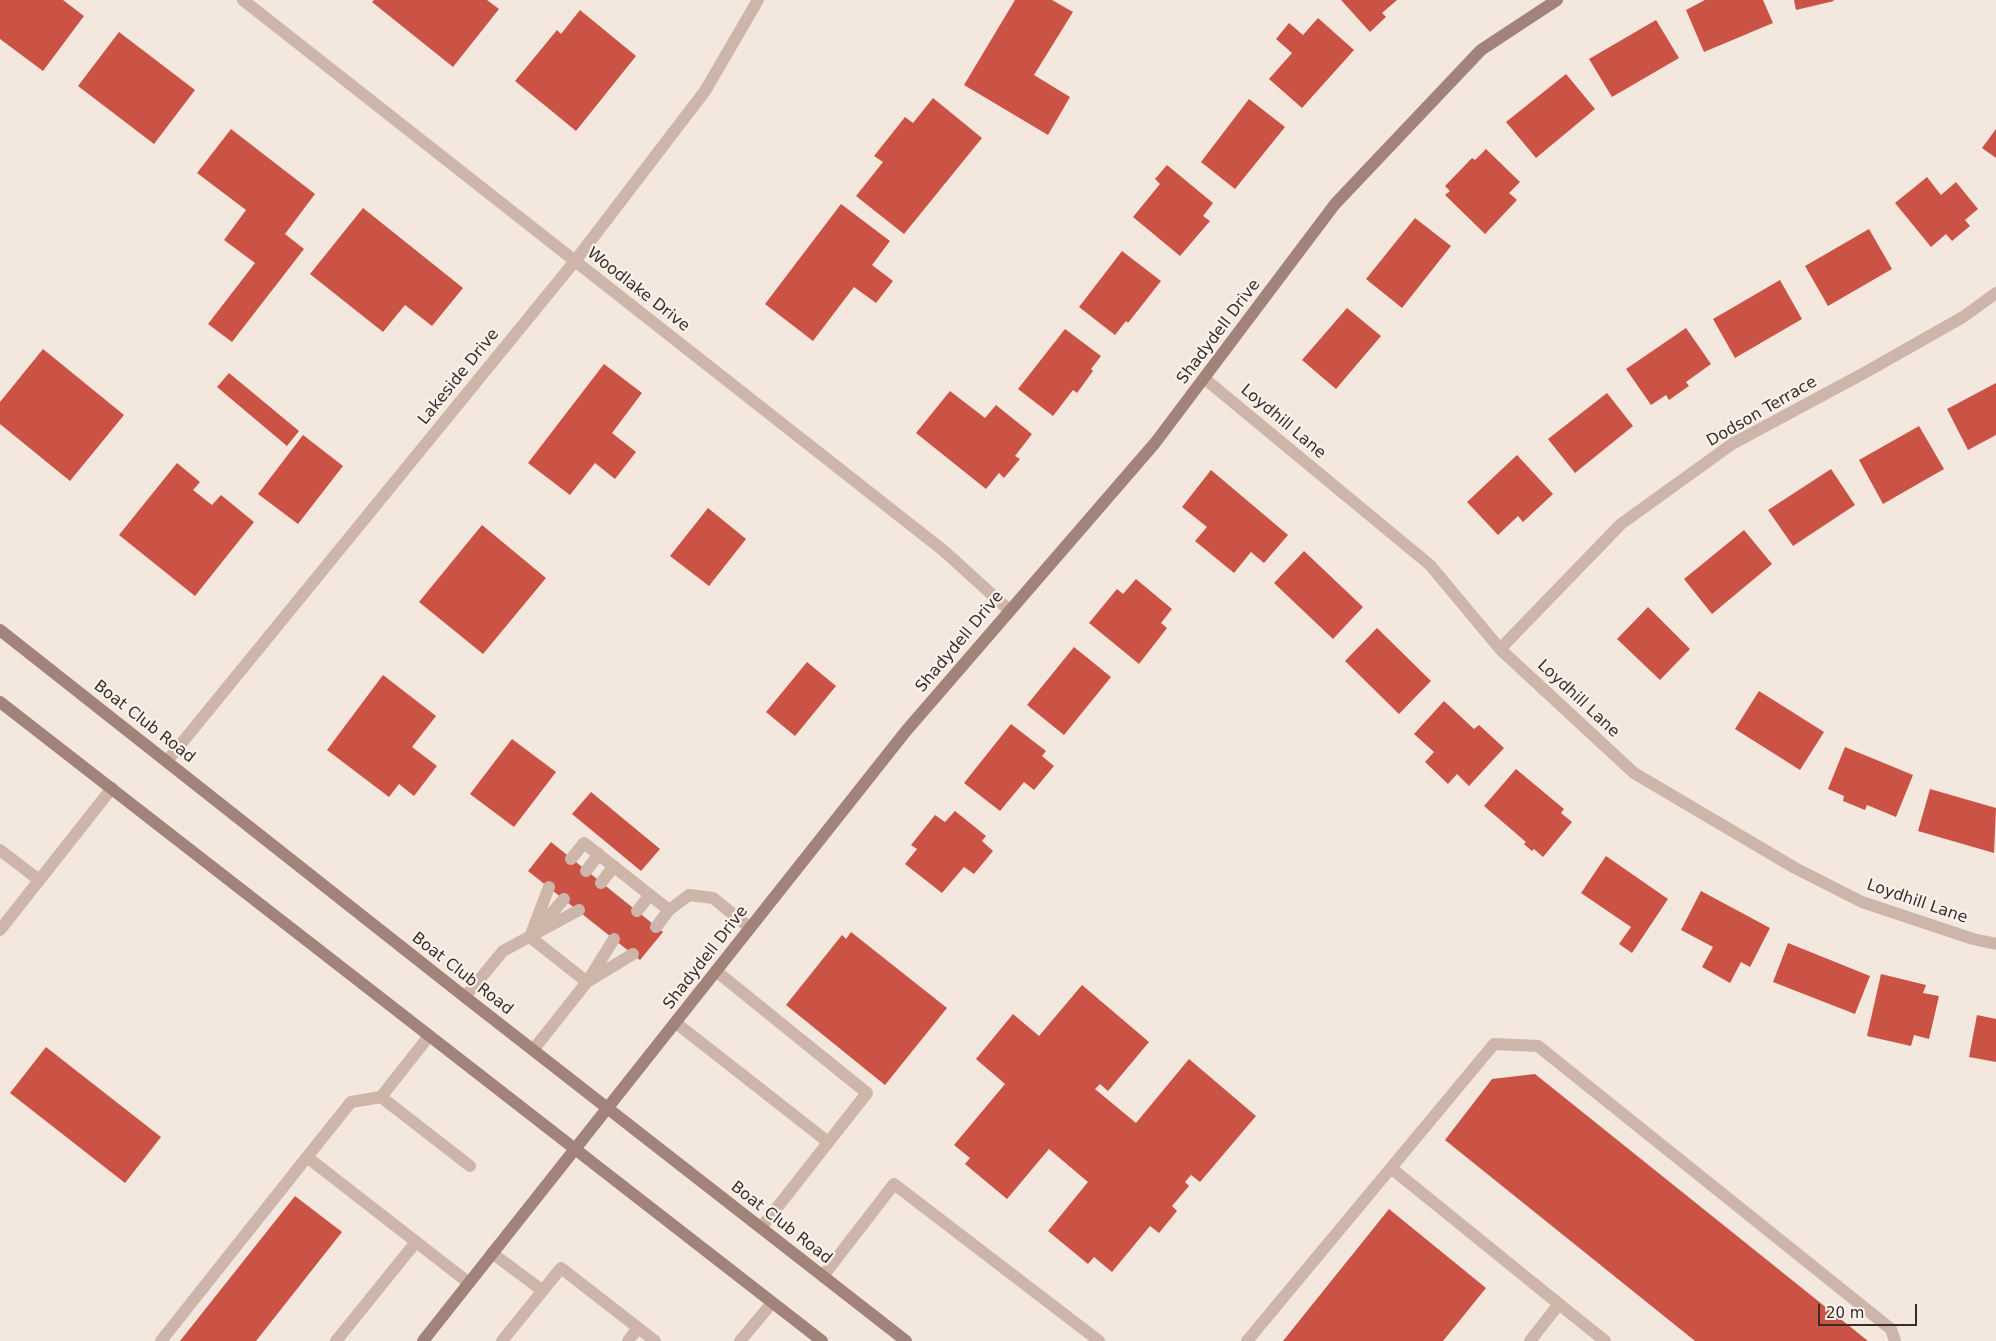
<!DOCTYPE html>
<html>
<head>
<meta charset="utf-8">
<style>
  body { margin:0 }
  #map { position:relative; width:1996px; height:1341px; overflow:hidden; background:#f4e7de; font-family:"DejaVu Sans",sans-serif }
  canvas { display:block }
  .scale { position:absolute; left:1818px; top:1304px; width:99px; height:22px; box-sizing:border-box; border:2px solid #3a2c29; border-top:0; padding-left:6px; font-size:15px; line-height:18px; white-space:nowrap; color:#3a2c29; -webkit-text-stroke:4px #fbf2eb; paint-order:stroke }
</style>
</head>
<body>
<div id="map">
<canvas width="1996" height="1341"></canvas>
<div class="scale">20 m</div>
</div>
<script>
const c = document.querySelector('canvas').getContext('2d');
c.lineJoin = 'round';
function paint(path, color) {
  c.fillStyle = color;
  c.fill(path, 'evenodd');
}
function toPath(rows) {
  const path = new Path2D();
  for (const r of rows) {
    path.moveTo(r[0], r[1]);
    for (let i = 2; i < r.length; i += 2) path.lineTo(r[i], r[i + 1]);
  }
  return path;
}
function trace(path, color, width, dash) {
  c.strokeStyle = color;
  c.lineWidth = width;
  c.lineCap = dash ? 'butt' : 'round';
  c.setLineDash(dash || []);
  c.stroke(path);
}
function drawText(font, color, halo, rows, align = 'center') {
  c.font = font + ' "DejaVu Sans",sans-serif';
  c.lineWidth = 4.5;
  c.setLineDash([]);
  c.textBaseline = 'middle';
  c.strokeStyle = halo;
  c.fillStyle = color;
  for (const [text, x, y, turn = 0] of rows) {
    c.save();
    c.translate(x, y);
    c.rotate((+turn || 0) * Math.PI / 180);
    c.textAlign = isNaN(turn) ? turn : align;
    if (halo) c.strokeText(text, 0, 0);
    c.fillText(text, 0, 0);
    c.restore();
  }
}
const building = toPath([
  [0,0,63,0,84,16,43,71,0,39],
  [374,0,487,0,499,9,453,67,372,2],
  [1015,0,1052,0,1073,12,1034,75,1070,97,1048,135,964,85],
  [1341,0,1397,0,1382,13,1386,17,1370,32],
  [1705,0,1763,0,1773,23,1704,52,1686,10],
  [1794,0,1833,0,1834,1,1796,10],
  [580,10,636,56,576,131,515,81,557,30,561,34],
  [1318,18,1354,50,1302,108,1269,79,1292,53,1276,39,1289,23,1303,35],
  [1656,20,1679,58,1612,97,1589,59],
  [119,32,195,90,154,144,78,86],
  [1566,74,1595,109,1536,158,1506,122],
  [933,98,982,138,904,234,856,196,883,162,874,156,905,117,913,123],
  [1249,99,1285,127,1235,189,1201,162],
  [231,129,315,194,285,234,304,249,232,342,208,324,255,263,224,240,246,210,197,173],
  [1996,129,1996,158,1982,148],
  [1486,149,1520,182,1509,193,1517,200,1485,234,1445,195,1450,191,1445,186,1472,158,1475,160],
  [1167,165,1213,203,1203,216,1210,221,1180,256,1133,217,1160,184,1155,179],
  [1927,177,1941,195,1956,182,1978,209,1965,220,1970,226,1952,241,1946,234,1931,247,1895,203],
  [841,204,890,241,872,265,893,281,876,303,854,287,813,341,765,304],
  [363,208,463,288,432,326,405,305,383,332,310,274],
  [1415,218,1451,246,1402,308,1366,279],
  [1869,229,1892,269,1828,306,1805,266],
  [1122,251,1161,281,1128,323,1126,321,1115,335,1079,307],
  [1780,280,1802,319,1735,358,1713,319],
  [1347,308,1381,336,1336,389,1302,360],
  [1686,328,1711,364,1686,382,1689,386,1669,400,1666,395,1651,405,1626,369],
  [1065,329,1101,356,1091,369,1093,371,1077,393,1073,390,1053,416,1018,389],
  [43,349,124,415,70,481,0,424,0,402],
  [604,364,642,393,612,433,636,452,615,479,595,463,570,495,528,463],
  [229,373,299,431,287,446,217,387],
  [1996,383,1996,435,1968,450,1947,409],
  [950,391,985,418,996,405,1032,434,1015,456,1020,459,1004,478,999,473,986,489,916,433],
  [1607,393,1633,426,1575,473,1548,439],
  [1919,426,1944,469,1883,504,1859,460],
  [303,435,343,466,298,524,258,494],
  [1517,455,1553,494,1523,522,1518,516,1498,535,1467,502],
  [177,463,200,482,193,490,212,505,221,495,254,522,195,596,119,535],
  [1831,469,1855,505,1793,546,1768,510],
  [1211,470,1288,535,1264,563,1251,552,1234,573,1195,541,1207,527,1182,507],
  [708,508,746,539,709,586,670,556],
  [482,525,546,578,483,654,419,602],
  [1744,530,1772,564,1712,614,1684,579],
  [1304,551,1363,607,1333,639,1274,583],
  [1136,579,1172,609,1161,623,1167,628,1139,664,1089,623,1117,589,1123,594],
  [1648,607,1690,649,1660,680,1617,639],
  [1377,628,1431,681,1399,714,1345,661],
  [1074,647,1111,677,1064,735,1027,705],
  [807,662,836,686,795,736,766,712],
  [383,675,436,716,412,747,437,766,414,796,399,784,389,797,327,750],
  [1759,691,1824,732,1800,770,1735,729],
  [1444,701,1474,729,1479,725,1504,748,1469,786,1457,774,1448,784,1425,762,1434,752,1414,734],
  [1011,724,1046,751,1042,756,1054,766,1034,790,1024,782,1000,811,964,783],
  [512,739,556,772,514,827,470,794],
  [1845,747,1913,775,1896,817,1867,805,1865,810,1843,801,1844,796,1828,789],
  [1516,769,1564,809,1561,813,1572,822,1543,857,1534,849,1532,851,1524,844,1526,842,1484,806],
  [1930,789,1996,808,1994,853,1918,831],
  [591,792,660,849,641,871,572,814],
  [955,811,986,836,982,841,993,851,974,874,964,867,942,893,905,864,917,849,911,845,935,815,945,822],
  [551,842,663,932,640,960,528,871],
  [1606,856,1668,899,1632,953,1619,944,1631,927,1581,893],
  [1701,891,1770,928,1750,967,1741,962,1730,983,1702,967,1713,947,1681,930],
  [851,932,947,1008,885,1085,786,1005,842,935,846,939],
  [1788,943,1870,976,1855,1014,1773,982],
  [1881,974,1926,985,1923,993,1939,996,1929,1039,1914,1035,1911,1046,1867,1036],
  [1082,985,1149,1042,1108,1091,1100,1084,1095,1089,1136,1123,1189,1059,1256,1116,1200,1182,1191,1175,1185,1182,1189,1186,1172,1206,1177,1211,1159,1233,1150,1226,1112,1272,1094,1257,1088,1264,1048,1231,1088,1182,1049,1149,1007,1199,965,1164,970,1158,954,1145,1005,1084,976,1059,1013,1014,1039,1036],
  [1977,1015,1996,1019,1996,1062,1969,1057],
  [46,1047,161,1137,125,1183,10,1093],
  [1535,1074,1868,1341,1695,1341,1445,1140,1492,1079],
  [295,1196,342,1232,256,1341,180,1341],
  [1389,1209,1486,1288,1443,1341,1283,1341]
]);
const lane = toPath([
  [0,850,39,880],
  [571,859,584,843,669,910,689,895,713,898,750,928],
  [586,871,599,854],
  [601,883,614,866],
  [637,911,650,895],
  [656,927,669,910],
  [0,930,112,788],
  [537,930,564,899],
  [530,937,587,982],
  [530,937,549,887],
  [716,971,867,1093,761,1228],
  [590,980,633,954],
  [465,997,503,951,579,910],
  [676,1023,828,1142],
  [533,1050,587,982,614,939],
  [381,1097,429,1036],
  [307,1157,351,1102,381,1097,470,1166],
  [1391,1168,1559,1304],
  [492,1253,543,1291],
  [823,1276,894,1184,1099,1341],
  [161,1341,307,1157,469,1283],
  [336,1341,416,1242],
  [502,1341,561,1268,655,1341],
  [628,1341,638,1328],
  [740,1341,772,1303],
  [1247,1341,1494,1044,1538,1046,1891,1329,1895,1341],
  [1530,1341,1559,1304,1605,1341]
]);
const street = toPath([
  [243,0,944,551,1009,610],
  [1205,379,1430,565,1500,649,1634,773,1795,868,1862,902,1973,939,1996,944],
  [1500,649,1621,524,1732,444,1866,372,1963,317,1996,293],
  [167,761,575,261,705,91,758,0]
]);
const secondary = toPath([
  [0,630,465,997,906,1341],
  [0,702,822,1341],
  [423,1341,906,731,1155,443,1335,204,1481,50,1557,0]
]);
const streetNames = [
  ["Woodlake Drive",638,290,38],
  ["Shadydell Drive",1219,332,-53],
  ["Lakeside Drive",459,377,-51],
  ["Dodson Terrace",1762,412,-30],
  ["Loydhill Lane",1283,422,40],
  ["Shadydell Drive",960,642,-50],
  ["Loydhill Lane",1578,699,43],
  ["Boat Club Road",144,722,38],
  ["Loydhill Lane",1917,902,19],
  ["Shadydell Drive",706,958,-52],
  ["Boat Club Road",462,974,38],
  ["Boat Club Road",781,1223,38]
];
paint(building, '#cb5345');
trace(lane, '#cdb5a9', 12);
trace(street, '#cdb5a9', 12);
trace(secondary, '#a1837a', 12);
drawText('16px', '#3a2c29', '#fbf2eb', streetNames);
</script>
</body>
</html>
